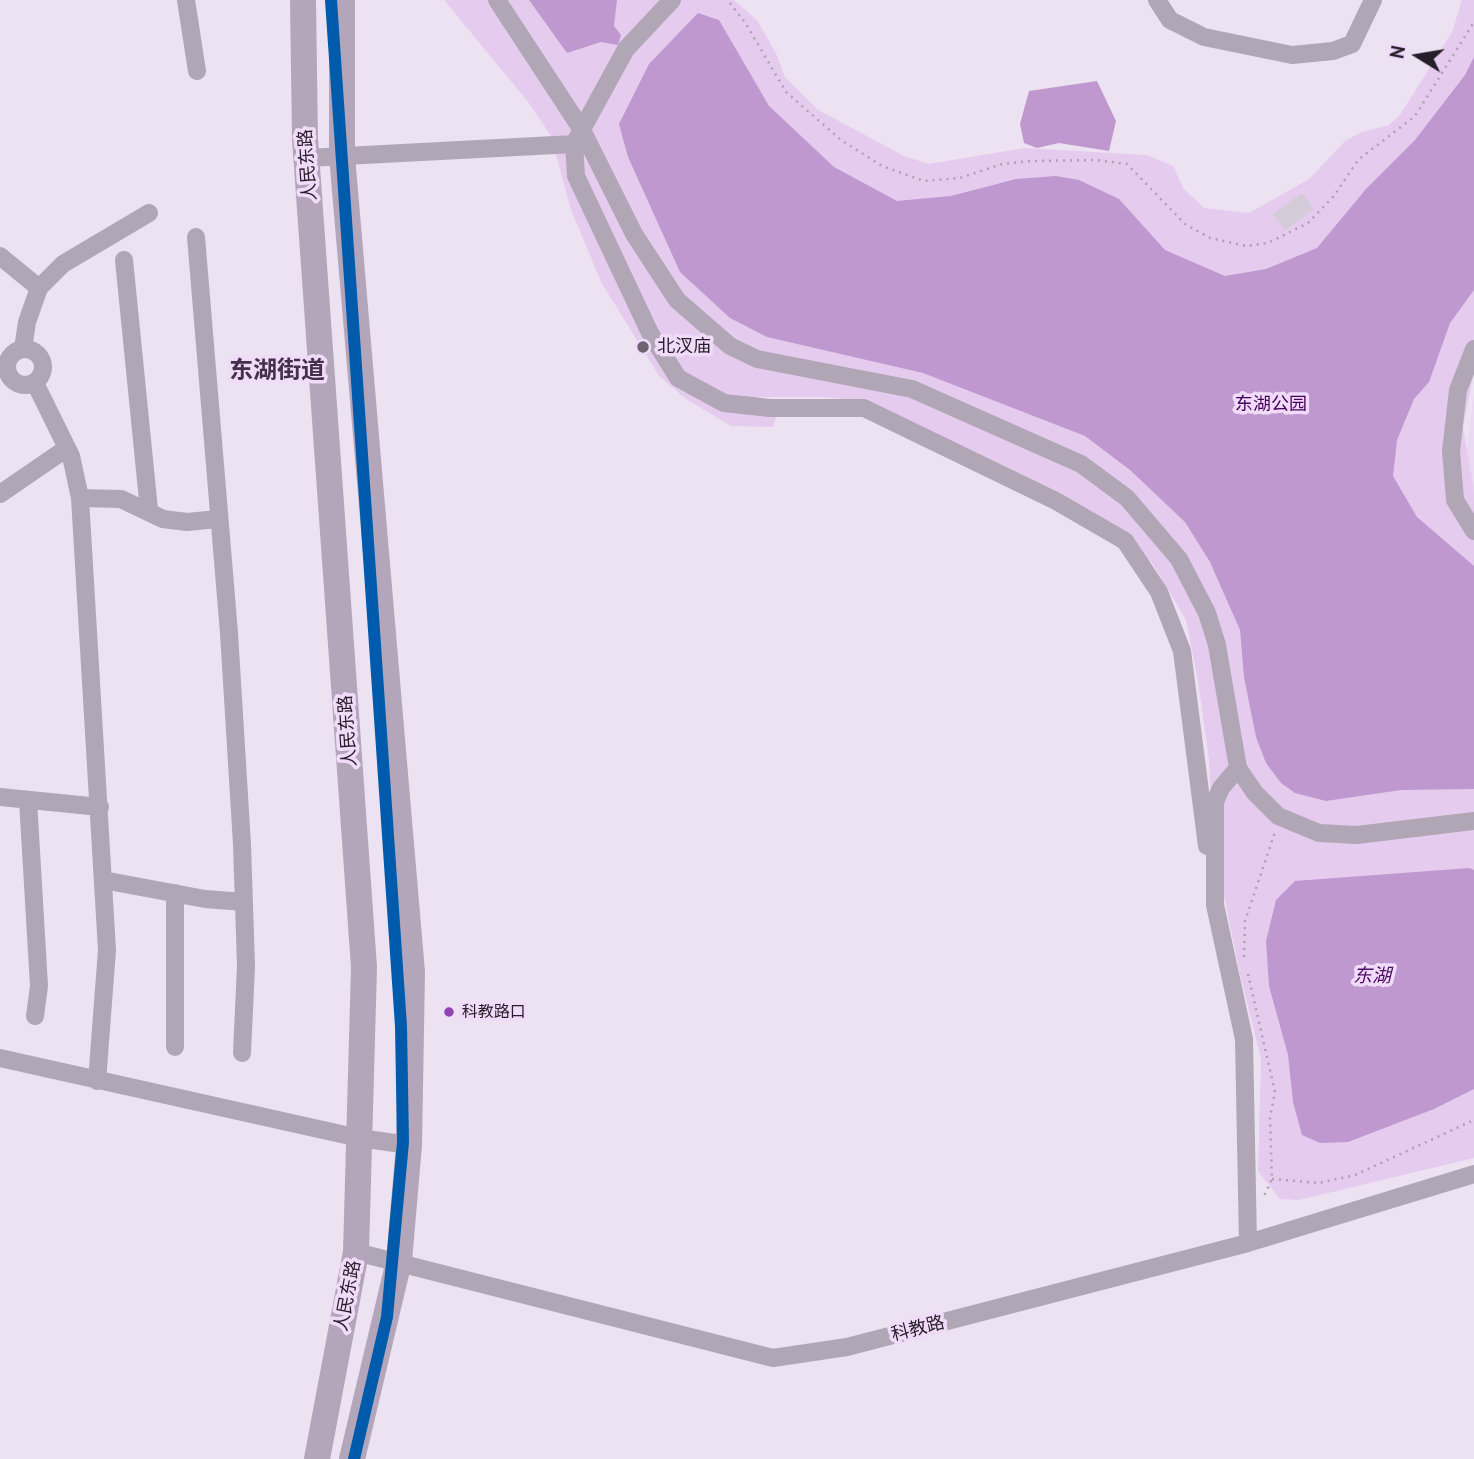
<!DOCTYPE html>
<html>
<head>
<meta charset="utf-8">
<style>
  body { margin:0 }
  #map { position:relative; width:1474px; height:1459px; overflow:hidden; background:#ede2f2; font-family:"PT Sans",sans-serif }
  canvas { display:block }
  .north { position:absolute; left:1383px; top:21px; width:70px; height:70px; -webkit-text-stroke:5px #f0dbf9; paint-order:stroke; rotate:281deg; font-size:19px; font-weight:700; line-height:28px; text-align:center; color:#261e29 }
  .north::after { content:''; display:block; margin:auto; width:24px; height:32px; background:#261e29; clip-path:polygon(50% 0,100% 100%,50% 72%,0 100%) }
</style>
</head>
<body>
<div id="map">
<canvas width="1474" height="1459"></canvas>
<div class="north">N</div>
</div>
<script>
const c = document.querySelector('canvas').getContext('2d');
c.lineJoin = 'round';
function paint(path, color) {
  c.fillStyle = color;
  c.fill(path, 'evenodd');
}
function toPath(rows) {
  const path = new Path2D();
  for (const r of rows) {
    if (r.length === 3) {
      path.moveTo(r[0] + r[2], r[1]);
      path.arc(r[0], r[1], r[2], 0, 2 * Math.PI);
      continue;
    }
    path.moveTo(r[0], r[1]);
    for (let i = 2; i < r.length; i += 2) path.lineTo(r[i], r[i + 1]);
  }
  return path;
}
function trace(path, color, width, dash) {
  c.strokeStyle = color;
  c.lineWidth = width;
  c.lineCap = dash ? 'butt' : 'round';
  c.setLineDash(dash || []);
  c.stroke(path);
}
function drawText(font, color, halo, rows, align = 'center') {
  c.font = font + ' "PT Sans","Noto Sans SC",sans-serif';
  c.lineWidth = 7;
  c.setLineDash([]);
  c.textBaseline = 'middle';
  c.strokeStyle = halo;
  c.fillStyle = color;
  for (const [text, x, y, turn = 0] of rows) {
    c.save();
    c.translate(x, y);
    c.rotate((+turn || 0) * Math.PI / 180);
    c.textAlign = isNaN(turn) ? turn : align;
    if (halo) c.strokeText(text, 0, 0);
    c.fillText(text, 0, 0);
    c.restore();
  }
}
const built = toPath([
  [1474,390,1474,496,1467,452]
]);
const green = toPath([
  [444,0,734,0,757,20,776,53,785,77,817,109,904,156,929,164,1025,148,1147,155,1173,166,1184,189,1204,208,1249,213,1309,179,1345,141,1362,132,1389,125,1400,115,1452,32,1462,0,1474,0,1474,372,1463,427,1474,491,1474,1158,1299,1200,1280,1199,1258,1171,1261,1059,1240,975,1212,835,1209,760,1198,681,1186,620,1154,566,1121,529,868,402,824,397,758,397,777,415,773,427,731,426,686,399,659,376,601,282,570,207,551,136,529,103]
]);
const water = toPath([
  [529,0,617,0,614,26,621,35,618,45,601,42,567,53],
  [698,13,719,20,769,106,834,167,897,201,951,196,1016,179,1056,176,1079,180,1119,199,1165,250,1225,276,1266,269,1317,248,1366,189,1415,140,1465,75,1474,57,1474,290,1450,323,1429,382,1414,399,1397,440,1393,476,1417,517,1474,566,1474,789,1401,790,1326,801,1295,793,1281,783,1266,763,1256,737,1244,677,1240,630,1210,562,1185,522,1130,470,1085,436,923,373,767,337,730,318,680,272,628,157,619,124,649,64],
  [1097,81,1116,121,1109,151,1059,143,1037,148,1024,143,1020,124,1029,91],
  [1469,868,1474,870,1474,1089,1434,1109,1348,1142,1320,1143,1302,1135,1293,1102,1288,1055,1269,986,1266,941,1276,900,1295,881]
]);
const building = toPath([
  [1302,193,1314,209,1285,230,1273,214]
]);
const path = toPath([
  [730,3,746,24,786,92,841,140,882,166,924,181,960,178,1002,164,1031,161,1096,160,1127,164,1185,224,1210,238,1246,246,1268,243,1308,223,1334,196,1358,160,1415,116,1474,22],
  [1244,957,1245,921,1275,832],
  [1248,974,1275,1092,1270,1117,1272,1179,1264,1196],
  [1272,1179,1319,1183,1355,1175,1474,1120]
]);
const street = toPath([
  [186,0,197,71],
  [497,0,582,130,634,234,677,300,730,346,757,359,912,389,1081,464,1127,498,1179,559,1207,613,1217,645,1238,768,1221,788,1215,802,1215,905,1244,1039,1248,1243],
  [672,0,626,49,574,144,576,176,650,333,678,378,724,403,770,408,864,408,1056,501,1125,541,1159,592,1182,651,1207,846],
  [1157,0,1170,20,1204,37,1292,55,1333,51,1352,44,1373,0],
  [307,158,574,144],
  [196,237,229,633,242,844,246,966,242,1053],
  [0,256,39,288],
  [124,260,149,510],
  [25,367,18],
  [23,349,27,322,39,288,63,264,149,213],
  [1474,349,1458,390,1451,451,1455,500,1474,531],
  [35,383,71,456,80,498,107,950,97,1081],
  [0,494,67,448],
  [80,498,121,499,163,519,187,522,218,519],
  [1238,768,1255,793,1278,816,1319,833,1357,835,1474,821],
  [0,797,100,807],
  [28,800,39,986,35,1016],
  [103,880,205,899,244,902],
  [175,893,175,1047],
  [0,1058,359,1138,409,1145],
  [356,1252,773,1358,847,1347,1248,1243,1474,1174]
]);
const primary = toPath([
  [303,0,305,139,364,967,356,1252,317,1459],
  [342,0,342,156,412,972,409,1145,399,1261,352,1459]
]);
const metro1 = toPath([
  [331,0,401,1026,403,1142,387,1317,354,1459]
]);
const markers = [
  [643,347,7,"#6c636f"],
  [449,1012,6,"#8e44ad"]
];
const busNames = [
  ["科教路口",462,1012]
];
const streetNames = [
  ["人民东路",308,165,-94],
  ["人民东路",348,731,-94],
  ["人民东路",348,1296,-79],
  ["科教路",918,1329,-14]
];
const poiNames = [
  ["北汊庙",657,347]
];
const parkNames = [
  ["东湖公园",1271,405]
];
const waterNames = [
  ["东湖",1372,977]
];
const districtNames = [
  ["东湖街道",277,371]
];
paint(built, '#ebd8f3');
paint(green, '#e5ccef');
paint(water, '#be98ce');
paint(building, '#d4cbd8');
trace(path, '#aca2b0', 2.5, [2, 5]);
trace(street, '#b1a6b6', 18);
trace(primary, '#b4a6ba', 26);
trace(metro1, '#005bac', 12);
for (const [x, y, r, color] of markers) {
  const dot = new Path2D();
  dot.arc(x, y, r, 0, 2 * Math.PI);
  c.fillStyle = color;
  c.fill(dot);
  trace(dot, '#f0dbf9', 2.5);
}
drawText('16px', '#261e29', '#f0dbf9', busNames, 'left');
drawText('18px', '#261e29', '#f0dbf9', streetNames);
drawText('18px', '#261e29', '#f0dbf9', poiNames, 'left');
drawText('18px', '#47005b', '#f0dbf9', parkNames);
drawText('italic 19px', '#4f0b64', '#f0dbf9', waterNames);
drawText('bold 24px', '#423149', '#f0dbf9', districtNames);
</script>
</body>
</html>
